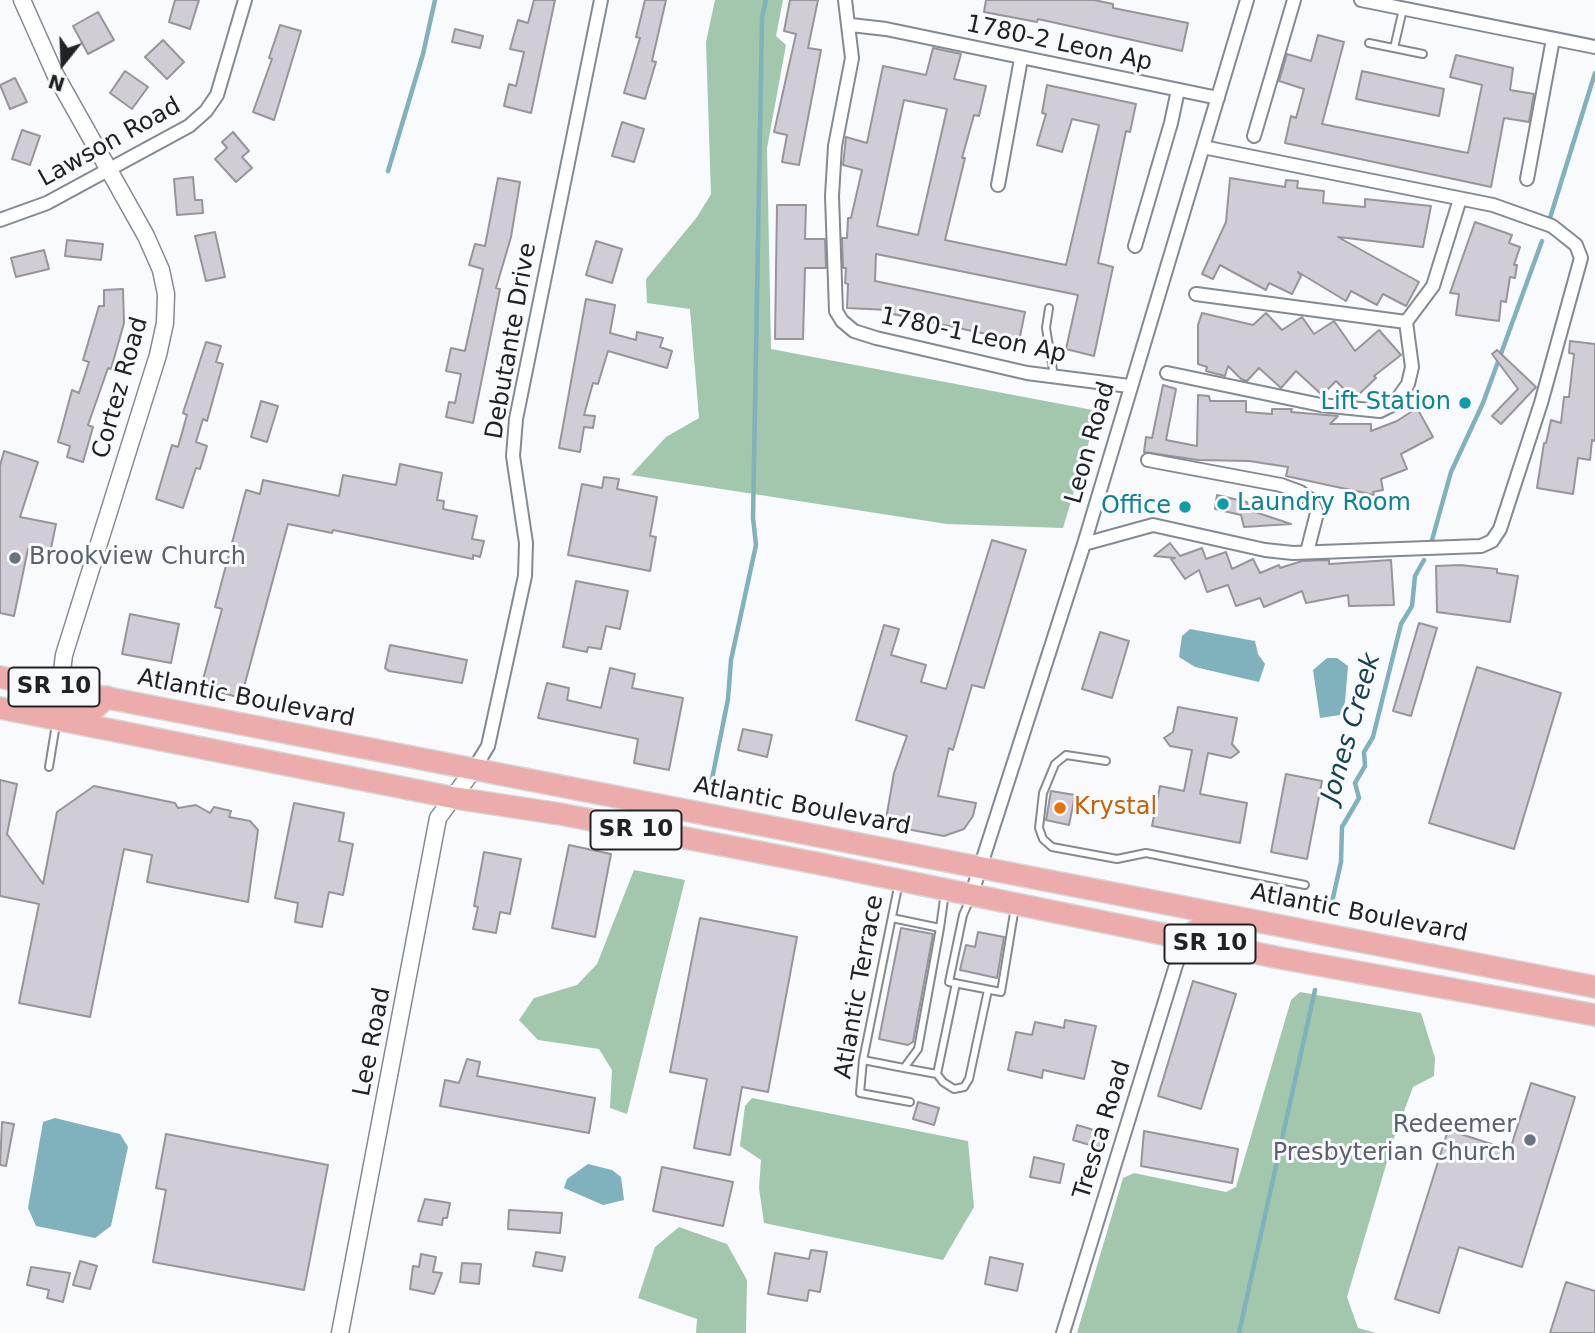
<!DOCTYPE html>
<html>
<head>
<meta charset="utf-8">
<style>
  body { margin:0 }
  #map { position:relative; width:1595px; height:1333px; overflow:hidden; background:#f8fafd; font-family:"DejaVu Sans",sans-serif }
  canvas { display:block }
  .north { position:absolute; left:28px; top:28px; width:70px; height:70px; -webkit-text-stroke:5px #f8fafd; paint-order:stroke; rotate:198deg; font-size:19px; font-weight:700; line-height:28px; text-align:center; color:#202225 }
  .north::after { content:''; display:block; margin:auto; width:24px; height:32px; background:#202225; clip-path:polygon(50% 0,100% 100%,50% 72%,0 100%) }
</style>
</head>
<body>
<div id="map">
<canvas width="1595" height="1333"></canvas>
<div class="north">N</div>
</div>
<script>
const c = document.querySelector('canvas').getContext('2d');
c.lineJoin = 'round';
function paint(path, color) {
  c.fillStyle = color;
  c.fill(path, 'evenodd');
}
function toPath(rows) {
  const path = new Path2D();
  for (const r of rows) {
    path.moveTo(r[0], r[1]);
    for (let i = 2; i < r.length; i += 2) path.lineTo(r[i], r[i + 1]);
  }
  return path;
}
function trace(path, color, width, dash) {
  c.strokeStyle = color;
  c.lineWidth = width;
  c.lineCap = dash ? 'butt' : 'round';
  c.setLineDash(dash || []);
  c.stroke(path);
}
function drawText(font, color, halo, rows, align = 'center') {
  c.font = font + ' "DejaVu Sans",sans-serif';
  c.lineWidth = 6;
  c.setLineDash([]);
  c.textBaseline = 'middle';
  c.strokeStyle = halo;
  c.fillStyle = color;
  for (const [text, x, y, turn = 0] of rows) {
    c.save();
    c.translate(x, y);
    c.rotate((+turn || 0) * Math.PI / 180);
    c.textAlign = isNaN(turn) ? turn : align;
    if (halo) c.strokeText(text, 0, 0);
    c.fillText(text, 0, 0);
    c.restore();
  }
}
const forest = toPath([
  [715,0,783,0,776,36,786,45,767,148,771,349,1098,411,1063,528,947,524,631,475,666,437,699,418,690,309,647,303,646,279,697,217,711,194,706,42],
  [634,870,685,880,627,1114,610,1108,612,1070,599,1049,538,1040,519,1020,534,998,577,985,597,964],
  [1300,992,1421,1013,1435,1058,1434,1076,1413,1087,1394,1138,1347,1297,1358,1328,1376,1333,1077,1333,1123,1178,1134,1173,1226,1192,1236,1187,1291,1000],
  [752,1098,968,1141,974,1207,943,1260,764,1223,759,1188,761,1160,740,1146,745,1106],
  [679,1227,727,1244,747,1280,746,1333,696,1333,697,1319,638,1298,655,1247]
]);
const water = toPath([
  [1190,629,1255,641,1258,654,1265,664,1259,682,1195,667,1179,657,1182,636],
  [1327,658,1337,658,1348,666,1345,702,1340,715,1320,718,1313,670],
  [55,1118,120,1134,128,1147,111,1226,95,1238,36,1226,28,1208,43,1122],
  [588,1164,612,1170,621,1177,624,1200,603,1205,564,1188,567,1179]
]);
const stream = toPath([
  [388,171,423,54,435,0],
  [1550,218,1595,73],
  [1432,540,1451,472,1483,403,1542,241],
  [710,789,728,699,731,660,756,545,753,518,762,18,766,0],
  [1330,911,1341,862,1342,827,1359,798,1355,783,1365,766,1364,752,1373,737,1401,624,1412,606,1415,576,1424,560],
  [1239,1333,1315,990]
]);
const building = toPath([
  [175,0,199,0,190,29,169,22,175,0],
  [534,0,555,0,531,113,504,106,509,84,516,86,524,52,510,49,518,20,528,23,534,0],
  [645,0,666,0,652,61,656,62,645,99,624,93,640,38,636,37,645,0],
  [790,0,818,0,808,48,821,50,799,165,782,162,787,135,774,132,796,34,784,31,790,0],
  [986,0,1094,0,1113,4,1113,8,1188,23,1182,51,1038,19,1037,22,984,12,986,0],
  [98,12,114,40,88,54,73,26,98,12],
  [280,25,301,31,274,120,253,112,272,59,269,58,280,25],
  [455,29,483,36,480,48,452,42,455,29],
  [1318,35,1344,42,1322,124,1468,153,1482,85,1450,77,1456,55,1513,68,1510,90,1534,94,1529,122,1504,118,1491,187,1285,143,1291,116,1296,118,1304,89,1279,81,1287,54,1311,61,1318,35],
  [163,40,184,62,167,79,145,57,163,40],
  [933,48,961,54,954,79,986,86,979,116,974,115,962,158,965,158,945,240,1066,265,1099,125,1072,119,1062,152,1037,145,1046,114,1042,113,1047,85,1136,104,1130,132,1126,131,1098,263,1113,267,1094,356,1066,349,1078,295,876,254,875,281,1025,312,1019,341,888,313,888,310,847,308,848,284,845,283,846,268,843,268,842,238,847,238,848,218,851,218,862,170,843,165,846,137,867,143,883,66,926,75,933,48],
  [904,100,947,109,918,235,877,226,904,100],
  [125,71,148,87,132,109,110,93,125,71],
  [1362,71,1444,89,1439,116,1356,99,1362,71],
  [15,78,27,102,10,109,0,85,15,78],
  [622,122,644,129,634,162,612,156,622,122],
  [22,130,40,136,30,165,12,159,22,130],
  [233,132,249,151,242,157,252,168,236,182,215,159,227,148,222,142,233,132],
  [193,177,195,200,202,200,203,213,177,215,174,179,193,177],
  [498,178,520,182,511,237,496,288,500,289,473,423,446,417,449,402,455,403,461,374,446,371,451,348,465,351,483,269,469,265,475,244,485,246,498,178],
  [1230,178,1285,187,1286,180,1298,181,1297,188,1324,191,1323,203,1365,207,1365,199,1431,206,1423,247,1338,237,1419,282,1406,306,1383,294,1377,305,1351,291,1346,301,1298,272,1301,276,1292,294,1269,283,1266,290,1220,265,1213,279,1202,274,1226,222,1230,178],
  [777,205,806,205,805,239,825,239,826,268,805,268,803,339,775,339,777,205],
  [1475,222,1512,235,1509,243,1520,247,1514,265,1517,265,1515,278,1510,277,1506,302,1501,301,1499,321,1456,315,1459,294,1450,293,1475,222],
  [215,232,225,277,206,281,195,236,215,232],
  [67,240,103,244,101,260,65,256,67,240],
  [596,241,622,249,612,283,586,275,596,241],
  [44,250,49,269,16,277,11,258,44,250],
  [123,289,124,323,111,369,108,368,88,425,93,427,83,462,67,457,70,446,58,442,72,390,79,393,89,362,83,360,99,306,104,306,104,290,123,289],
  [586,299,615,305,610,333,636,340,637,332,663,338,660,347,672,351,667,368,608,351,598,384,593,383,584,415,595,416,593,428,584,427,580,452,559,448,586,299],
  [1202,313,1253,325,1266,313,1282,330,1302,317,1314,334,1334,321,1355,351,1379,330,1401,355,1374,376,1376,378,1354,399,1336,381,1322,395,1296,371,1281,388,1259,368,1247,381,1241,379,1228,366,1225,376,1206,371,1207,367,1198,364,1198,325,1202,313],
  [1570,341,1595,344,1595,441,1592,440,1590,460,1578,458,1573,494,1537,488,1544,443,1546,443,1551,420,1561,423,1564,397,1569,397,1574,354,1569,353,1570,341],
  [206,342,221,346,216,362,223,364,207,421,203,419,196,442,207,446,200,469,196,468,183,508,156,499,172,445,178,447,187,415,183,413,206,342],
  [1497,350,1536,387,1501,424,1492,416,1518,389,1492,354,1497,350],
  [1163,385,1176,389,1166,440,1197,446,1198,395,1209,396,1210,401,1246,401,1246,412,1272,414,1272,409,1292,409,1291,412,1338,416,1330,424,1371,424,1371,431,1397,421,1417,408,1433,437,1401,454,1407,469,1381,479,1383,490,1373,492,1374,495,1286,476,1288,467,1249,461,1198,460,1144,452,1146,437,1152,438,1163,385],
  [261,401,278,406,267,442,251,437,261,401],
  [4,451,38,462,20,517,56,524,50,553,28,549,14,616,0,613,0,466,4,451],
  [400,464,442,473,437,500,444,501,443,509,477,516,472,539,484,541,480,557,473,555,473,559,333,530,332,533,288,524,241,698,201,687,222,609,215,607,246,490,260,494,263,480,339,496,343,475,396,485,400,464],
  [604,477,619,479,617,489,657,497,650,536,656,537,650,571,568,555,582,484,602,488,604,477],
  [1217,495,1247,502,1249,510,1291,524,1244,527,1241,515,1215,509,1217,495],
  [992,540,1026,550,984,688,972,685,953,750,949,748,938,796,976,803,973,816,964,829,944,836,885,825,894,773,907,736,856,720,884,625,899,629,891,655,926,665,921,682,946,689,992,540],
  [1170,543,1180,556,1202,548,1206,559,1226,552,1232,569,1253,559,1260,573,1279,565,1280,568,1302,561,1329,560,1329,564,1391,560,1394,605,1349,606,1348,595,1306,603,1302,591,1264,607,1260,598,1236,606,1228,585,1207,592,1199,570,1185,579,1171,559,1175,558,1154,556,1170,543],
  [1460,565,1497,569,1497,573,1518,576,1510,622,1437,612,1436,566,1460,565],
  [576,581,628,591,620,629,606,626,601,649,588,647,587,652,563,647,576,581],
  [130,614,179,624,171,663,122,654,130,614],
  [1419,623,1437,628,1411,716,1393,711,1419,623],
  [1100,632,1129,641,1112,698,1082,689,1100,632],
  [390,645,467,660,462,683,389,671,385,668,390,645],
  [1477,667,1561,693,1514,849,1429,823,1477,667],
  [610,668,635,674,632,688,683,698,669,770,634,763,638,739,538,718,547,683,569,688,567,700,601,708,610,668],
  [1178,707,1237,718,1232,744,1239,752,1231,758,1208,753,1200,794,1247,803,1240,843,1152,826,1160,786,1184,791,1192,750,1170,746,1164,738,1173,732,1178,707],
  [743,729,772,735,767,757,738,750,743,729],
  [1286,774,1322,781,1307,859,1271,852,1286,774],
  [0,780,17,784,7,834,43,884,57,812,94,786,175,803,178,808,196,805,210,813,214,807,231,811,229,817,250,821,258,830,248,902,147,882,152,855,124,849,90,1017,19,1003,39,904,0,896,0,780],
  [1051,791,1075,795,1069,825,1046,820,1051,791],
  [294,803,344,813,339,841,353,844,343,895,329,892,322,927,295,922,298,903,275,898,294,803],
  [569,845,611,854,595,937,552,928,569,845],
  [484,852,521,859,510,914,500,912,496,933,473,929,478,907,474,906,484,852],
  [700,918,797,937,768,1092,742,1087,730,1155,694,1148,707,1079,670,1072,700,918],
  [901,928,933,934,913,1042,908,1045,879,1039,901,928],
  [978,932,1004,937,997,978,960,970,966,945,975,947,978,932],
  [1193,981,1236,994,1201,1109,1158,1096,1193,981],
  [1065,1020,1096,1026,1084,1079,1043,1070,1042,1078,1008,1070,1016,1032,1032,1035,1035,1022,1064,1028,1065,1020],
  [467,1059,480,1062,477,1076,595,1098,589,1133,440,1106,445,1080,459,1083,467,1059],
  [1531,1083,1575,1097,1522,1267,1459,1247,1439,1313,1395,1299,1448,1130,1510,1150,1531,1083],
  [918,1102,939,1108,934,1125,913,1119,918,1102],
  [2,1122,14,1124,6,1166,0,1165,2,1122],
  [1077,1125,1104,1133,1100,1148,1073,1140,1077,1125],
  [1144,1131,1238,1149,1232,1183,1141,1166,1144,1131],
  [166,1134,328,1165,304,1290,153,1262,166,1190,156,1188,166,1134],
  [1034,1157,1064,1164,1060,1183,1030,1177,1034,1157],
  [662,1167,733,1182,723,1226,653,1211,662,1167],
  [425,1199,450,1203,447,1218,443,1218,442,1225,418,1221,425,1199],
  [509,1210,562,1213,560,1233,508,1229,509,1210],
  [811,1250,827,1252,820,1292,809,1290,807,1301,768,1294,775,1253,809,1259,811,1250],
  [536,1252,565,1257,562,1271,533,1266,536,1252],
  [421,1254,436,1257,433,1272,442,1273,434,1294,410,1289,413,1266,419,1267,421,1254],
  [990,1257,1023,1264,1017,1291,985,1284,990,1257],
  [80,1261,97,1266,90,1289,73,1285,80,1261],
  [462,1263,481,1264,479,1284,460,1282,462,1263],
  [31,1267,70,1273,63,1302,47,1298,49,1290,27,1285,31,1267],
  [1566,1282,1595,1291,1595,1333,1550,1333,1566,1282]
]);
const service = toPath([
  [1369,43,1423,54],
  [1394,48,1403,9],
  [1049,308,1046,328,1054,376],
  [1106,761,1066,755,1055,764,1043,793,1039,828,1043,839,1052,847,1117,859,1146,853,1305,885],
  [49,767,56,724],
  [899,882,863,1060,860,1093,910,1102],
  [971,897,963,915,949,982,1001,992,1015,907],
  [892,918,940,928,945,892],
  [956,983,937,1074,943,1082,954,1089,964,1087,969,1079,988,990],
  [863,1060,904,1068,918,1049,940,928],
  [904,1068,937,1074]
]);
const minor = toPath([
  [845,0,852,58,835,146,832,196,836,311,842,321,854,331,876,338,1027,373,1129,386],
  [1361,0,1595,47],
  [851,25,886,29,1218,98],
  [1254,136,1294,0],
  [1527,179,1553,39],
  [998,185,1021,59],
  [0,220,47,203,189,126,206,111,217,95,245,0],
  [1135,246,1171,123,1178,90],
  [1196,294,1406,322,1433,286,1460,199],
  [1167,373,1321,405,1380,411,1394,404,1408,384,1412,367,1406,322],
  [1148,460,1281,485,1300,492,1312,501,1317,513,1307,552],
  [1084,544,1153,525,1265,550,1293,553,1481,546,1492,541,1500,529,1541,403,1581,258,1576,245,1552,226,1493,205,1203,147],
  [474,769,488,746,525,576,526,543,513,456,516,419,601,0],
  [971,896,1084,544,1247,0],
  [1063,1333,1184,939]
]);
const tertiary = toPath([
  [22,0,55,74,146,236,161,270,166,294,165,323,158,355,64,655,60,688],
  [340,1333,438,818,474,769]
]);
const trunk = toPath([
  [0,677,1595,987],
  [0,708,455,798,560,814,816,863,1280,958,1595,1015],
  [10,710,29,698,51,702,57,700,60,688],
  [57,719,61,709,93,710,107,697],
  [1184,939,1201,927,1226,932,1239,918]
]);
const markers = [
  [1465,403,7,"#0f9aa8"],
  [1223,504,7,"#0f9aa8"],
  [1185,507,7,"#0f9aa8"],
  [15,558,7,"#6b7280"],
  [1060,808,7,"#e8710a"],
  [1530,1140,7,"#6b7280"]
];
const shields = [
  [54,687,91],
  [636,830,91],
  [1210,944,91]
];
const shieldNames = [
  ["SR 10",54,687],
  ["SR 10",636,830],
  ["SR 10",1210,944]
];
const streetNames = [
  ["1780-2 Leon Ap",1059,44,12],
  ["Lawson Road",110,143,-29],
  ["1780-1 Leon Ap",973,336,12],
  ["Debutante Drive",512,341,-80],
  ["Cortez Road",121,388,-74],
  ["Leon Road",1091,443,-74],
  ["Atlantic Boulevard",246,699,11],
  ["Atlantic Boulevard",802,807,11],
  ["Atlantic Boulevard",1359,914,11],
  ["Atlantic Terrace",860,987,-80],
  ["Lee Road",373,1042,-79],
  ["Tresca Road",1103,1130,-73]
];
const cultureNames = [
  ["Lift Station",1451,403],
  ["Laundry Room",1237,504,"left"],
  ["Office",1171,507]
];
const worshipNames = [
  ["Brookview Church",29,558],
  ["Redeemer",1516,1126,"right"],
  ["Presbyterian Church",1516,1154,"right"]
];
const foodNames = [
  ["Krystal",1074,808]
];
const waterNames = [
  ["Jones Creek",1352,728,-74]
];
paint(forest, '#a2c7ac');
paint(water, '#80b2be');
trace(stream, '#80b2be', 4.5);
paint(building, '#d0cdd6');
trace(building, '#97949c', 2);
trace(service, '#848a91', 10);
trace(minor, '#848a91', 16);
trace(tertiary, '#848a91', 19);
trace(trunk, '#d7d7d8', 24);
trace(service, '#fff', 6);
trace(minor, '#fff', 12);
trace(tertiary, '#fff', 16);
trace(trunk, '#ebacab', 21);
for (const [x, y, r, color] of markers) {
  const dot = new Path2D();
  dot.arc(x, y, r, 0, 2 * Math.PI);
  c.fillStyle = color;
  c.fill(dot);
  trace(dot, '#f8fafd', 2.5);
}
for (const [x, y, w] of shields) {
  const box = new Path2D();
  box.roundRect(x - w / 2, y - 19.5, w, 39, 5);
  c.fillStyle = '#f8fafd';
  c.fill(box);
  trace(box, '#202225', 2);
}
drawText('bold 23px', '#202225', null, shieldNames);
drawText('24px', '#202225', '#f8fafd', streetNames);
drawText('24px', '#0d838f', '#f8fafd', cultureNames, 'right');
drawText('24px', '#5b616d', '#f8fafd', worshipNames, 'left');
drawText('24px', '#c56008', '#f8fafd', foodNames, 'left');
drawText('italic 26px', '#14414b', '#f8fafd', waterNames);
</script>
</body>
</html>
